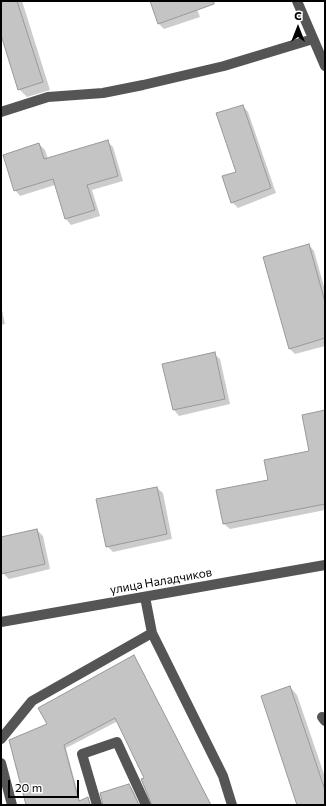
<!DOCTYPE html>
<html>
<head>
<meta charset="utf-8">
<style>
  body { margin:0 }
  #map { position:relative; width:326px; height:806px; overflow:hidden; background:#fff; font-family:Commissioner,sans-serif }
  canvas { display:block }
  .frame { position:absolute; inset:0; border:2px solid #000; pointer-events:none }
  .north { position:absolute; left:278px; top:8px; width:40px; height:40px; -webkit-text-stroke:3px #fff; paint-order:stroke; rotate:0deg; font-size:11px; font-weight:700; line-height:16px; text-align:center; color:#000 }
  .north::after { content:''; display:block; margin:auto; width:14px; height:18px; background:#000; clip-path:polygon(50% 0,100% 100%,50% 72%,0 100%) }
  .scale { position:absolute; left:8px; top:780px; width:71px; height:18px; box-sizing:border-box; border:2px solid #000; border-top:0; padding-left:5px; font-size:12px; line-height:14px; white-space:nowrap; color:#000; -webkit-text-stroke:3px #fff; paint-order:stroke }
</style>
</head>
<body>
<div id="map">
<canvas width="326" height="806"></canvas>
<div class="frame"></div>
<div class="north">С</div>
<div class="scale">20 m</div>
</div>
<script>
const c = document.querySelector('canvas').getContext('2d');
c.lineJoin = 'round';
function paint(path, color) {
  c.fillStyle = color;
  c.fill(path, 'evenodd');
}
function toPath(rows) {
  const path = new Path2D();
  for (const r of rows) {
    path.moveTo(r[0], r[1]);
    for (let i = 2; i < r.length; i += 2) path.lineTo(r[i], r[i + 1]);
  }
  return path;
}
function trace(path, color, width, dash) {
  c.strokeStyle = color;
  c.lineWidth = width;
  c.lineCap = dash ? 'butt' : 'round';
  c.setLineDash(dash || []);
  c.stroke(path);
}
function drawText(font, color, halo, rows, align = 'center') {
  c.font = font + ' Commissioner,sans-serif';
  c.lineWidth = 3;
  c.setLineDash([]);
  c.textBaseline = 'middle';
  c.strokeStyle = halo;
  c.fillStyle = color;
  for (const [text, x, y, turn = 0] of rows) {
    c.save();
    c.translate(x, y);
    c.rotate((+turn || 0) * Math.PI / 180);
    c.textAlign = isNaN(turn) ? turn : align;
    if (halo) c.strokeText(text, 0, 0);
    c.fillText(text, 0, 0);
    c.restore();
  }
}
const shadow = toPath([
  [1,1,22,1,50,90,27,97,19,89,1,31],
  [151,1,194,1,200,17,164,29,158,23],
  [243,106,248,112,276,193,238,208,232,202,238,173],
  [107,141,113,147,123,181,92,190,100,216,71,225,66,219,55,185,20,196,15,190,39,144,45,150,48,159],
  [309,245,314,251,325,290,325,346,295,354,289,348],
  [1,306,5,324,1,325],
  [214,354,220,359,230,404,179,416,174,410],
  [325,411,325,510,230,529,224,524,270,481,310,452],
  [157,488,163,493,172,539,113,552,107,546],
  [37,530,43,536,50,569,9,579,3,573,1,565,1,538],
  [133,656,136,659,211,805,153,805,146,779,118,721,66,748,80,801,88,799,92,805,27,805,49,724],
  [290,687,297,695,325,777,325,805,299,805],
  [129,785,132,788,140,805,104,805]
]);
const building = toPath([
  [1,1,17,1,43,82,18,90,1,35,1,1],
  [150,1,214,1,214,4,158,24,150,1],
  [243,105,271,188,231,203,222,176,236,172,216,113,243,105],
  [108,140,118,176,87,185,95,210,65,219,53,179,14,191,3,155,39,143,44,159,108,140],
  [309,244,325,302,325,338,289,349,263,257,309,244],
  [215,352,225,399,173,410,162,364,215,352],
  [325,410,325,504,223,524,216,490,268,480,264,460,309,451,302,415,325,410],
  [157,487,167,534,106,547,96,499,157,487],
  [37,529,45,564,1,574,1,537,37,529],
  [134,655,211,805,152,805,141,779,144,778,115,718,64,745,79,801,88,797,90,805,26,805,9,740,47,724,38,708,134,655],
  [290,686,325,790,325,805,297,805,261,696,290,686],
  [129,784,139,805,103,805,100,793,129,784]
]);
const minor = toPath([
  [297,1,325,66],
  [1,112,48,97,103,93,143,85,224,66,313,39],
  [1,622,325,565],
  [152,633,223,776,232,805],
  [322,717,325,721],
  [1,739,32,701,152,633,145,597],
  [1,763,12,805],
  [97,805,82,754,117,742,146,805]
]);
const streetNames = [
  ["улица Наладчиков",161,581,-10]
];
paint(shadow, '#0003');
paint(building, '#c4c4c4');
trace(building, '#999', 1);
trace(minor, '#555', 10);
drawText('12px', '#000', '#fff', streetNames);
</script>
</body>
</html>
